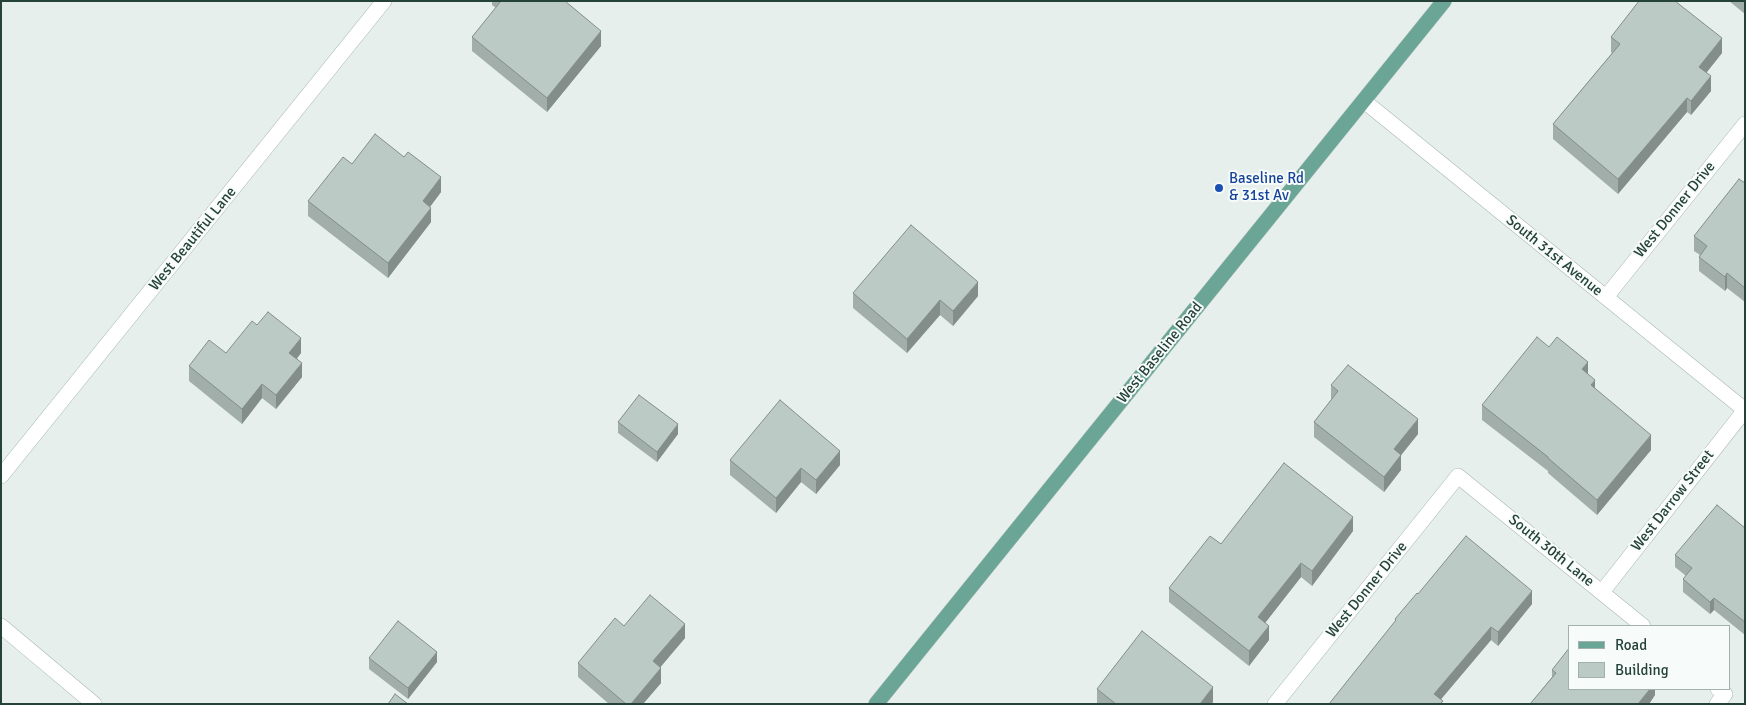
<!DOCTYPE html>
<html>
<head>
<meta charset="utf-8">
<style>
  body { margin:0 }
  #map { position:relative; width:1746px; height:705px; overflow:hidden; background:#e6efeb; font-family:Signika,sans-serif }
  canvas { display:block }
  .frame { position:absolute; inset:0; border:2px solid #24423a; pointer-events:none }
  .legend { position:absolute; left:1568px; top:625px; width:162px; height:65px; box-sizing:border-box; background:#f7fbf9; border:1px solid #a3b1ad; margin:0; padding:6px 9px; list-style:none; font-size:15px; color:#24423a }
  .legend li { display:flex; align-items:center; gap:10px; height:25px }
  .legend b { width:25px; border:1px solid #a3b1ad }
</style>
</head>
<body>
<div id="map">
<canvas width="1746" height="705"></canvas>
<div class="frame"></div>
<ul class="legend">
<li><b style="height:6px;background:#6aa596"></b>Road</li>
<li><b style="height:14px;background:#bbcac4"></b>Building</li>
</ul>
</div>
<script>
const c = document.querySelector('canvas').getContext('2d');
c.lineJoin = 'round';
function toPath(rows) {
  const path = new Path2D();
  for (const r of rows) {
    path.moveTo(r[0], r[1]);
    for (let i = 2; i < r.length; i += 2) path.lineTo(r[i], r[i + 1]);
  }
  return path;
}
function trace(path, color, width, dash) {
  c.strokeStyle = color;
  c.lineWidth = width;
  c.lineCap = dash ? 'butt' : 'round';
  c.setLineDash(dash || []);
  c.stroke(path);
}
function paint(path, color) {
  c.fillStyle = color;
  c.fill(path, 'evenodd');
}
function drawText(font, color, halo, rows, align = 'center') {
  c.font = font + ' Signika,sans-serif';
  c.lineWidth = 4;
  c.setLineDash([]);
  c.textBaseline = 'middle';
  c.strokeStyle = halo;
  c.fillStyle = color;
  for (const [text, x, y, turn = 0] of rows) {
    c.save();
    c.translate(x, y);
    c.rotate((+turn || 0) * Math.PI / 180);
    c.textAlign = isNaN(turn) ? turn : align;
    if (halo) c.strokeText(text, 0, 0);
    c.fillText(text, 0, 0);
    c.restore();
  }
}
const minor = toPath([
  [1606,297,1745,124],
  [1,476,384,1],
  [1602,592,1745,410],
  [1,626,94,704],
  [1275,704,1458,476,1643,626],
  [1717,704,1725,694,1718,689]
]);
const tertiary = toPath([
  [1364,101,1745,410]
]);
const primary = toPath([
  [876,704,1444,1]
]);
const wall = toPath([
  [492,1,565,1,601,46,547,112,472,51,472,37,496,8,492,5],
  [1729,1,1745,1,1745,14],
  [1611,37,1722,53,1706,73,1711,91,1691,115,1687,112,1618,194,1553,139,1553,124,1612,53,1611,52],
  [352,164,441,192,430,207,431,222,388,278,308,216,308,201],
  [1745,183,1745,302,1727,288,1725,291,1699,271,1699,257,1700,255,1694,251,1694,236],
  [853,293,978,296,953,326,940,315,907,353,853,308],
  [257,325,301,353,297,359,302,377,276,409,262,398,242,424,189,381,189,366,226,353],
  [1549,347,1588,374,1595,389,1651,450,1597,515,1548,473,1548,471,1482,420,1482,405],
  [1331,385,1418,434,1401,455,1401,470,1384,492,1314,437,1314,422,1331,400],
  [618,422,678,434,657,462,618,433],
  [730,460,840,465,816,494,801,482,776,513,730,475],
  [1745,528,1745,635,1714,610,1710,614,1683,592,1683,579,1686,576,1675,567,1675,555],
  [1353,531,1312,586,1301,577,1265,623,1269,640,1249,666,1169,602,1169,588,1221,544],
  [1418,594,1532,604,1498,646,1491,640,1441,699,1443,704,1395,621,1395,619],
  [624,626,685,638,660,667,661,683,643,704,609,704,578,677,578,663],
  [369,658,437,662,408,699,369,669],
  [1552,670,1655,689,1655,695,1649,704,1530,704,1552,677],
  [1097,689,1213,702,1211,704,1097,704]
]);
const shadedWall = toPath([
  [601,31,601,46,547,112,547,98],
  [1722,38,1722,53,1699,82,1699,67],
  [1711,76,1711,91,1691,115,1691,101],
  [1687,98,1687,112,1618,194,1618,179],
  [441,177,441,192,423,216,423,201],
  [431,208,431,222,388,278,388,263],
  [1727,273,1727,288,1725,291,1725,277],
  [978,282,978,296,953,326,953,311],
  [940,300,940,315,907,353,907,339],
  [301,338,301,353,289,367,289,353],
  [1588,362,1588,376,1582,369],
  [302,363,302,377,276,409,276,395],
  [1595,380,1595,394,1591,385],
  [262,384,262,398,242,424,242,409],
  [1418,419,1418,434,1394,464,1394,449],
  [678,424,678,434,657,462,657,452],
  [1651,435,1651,450,1597,515,1597,500],
  [840,451,840,465,816,494,816,480],
  [1401,455,1401,470,1384,492,1384,477],
  [801,468,801,482,776,513,776,498],
  [1353,517,1353,531,1312,586,1312,571],
  [1301,563,1301,577,1258,632,1258,617],
  [1532,591,1532,604,1498,646,1498,632],
  [1714,598,1714,610,1710,614,1710,602],
  [685,624,685,638,653,676,653,661],
  [1269,626,1269,640,1249,666,1249,651],
  [1491,627,1491,640,1437,704,1434,694],
  [437,652,437,662,408,699,408,688],
  [661,668,661,683,643,704,631,704],
  [1213,687,1213,702,1211,704,1200,704],
  [1650,689,1655,689,1655,695,1649,704,1638,704]
]);
const building = toPath([
  [501,1,565,1,601,31,547,98,472,37,501,1],
  [1639,1,1675,1,1722,38,1699,67,1711,76,1691,101,1687,98,1618,179,1553,124,1620,44,1611,37,1639,1],
  [375,134,404,157,408,152,441,177,423,201,431,208,388,263,308,201,343,157,352,164,375,134],
  [1739,179,1745,183,1745,288,1727,273,1725,277,1699,257,1707,246,1694,236,1739,179],
  [911,225,978,282,953,311,940,300,907,339,853,293,911,225],
  [268,312,301,338,289,353,302,363,276,395,262,384,242,409,189,366,209,340,226,353,252,321,257,325,268,312],
  [1537,337,1549,347,1557,337,1588,362,1582,369,1595,380,1591,385,1651,435,1597,500,1548,458,1548,457,1482,405,1537,337],
  [1348,365,1418,419,1394,449,1401,455,1384,477,1314,422,1338,391,1331,385,1348,365],
  [639,395,678,424,657,452,618,422,639,395],
  [780,400,840,451,816,480,801,468,776,498,730,460,780,400],
  [1284,463,1353,517,1312,571,1301,563,1258,617,1269,626,1249,651,1169,588,1210,536,1221,544,1284,463],
  [1717,505,1745,528,1745,622,1714,598,1710,602,1683,579,1692,568,1675,555,1717,505],
  [1466,536,1532,591,1498,632,1491,627,1434,694,1443,701,1440,704,1329,704,1396,620,1395,619,1417,593,1418,594,1466,536],
  [650,595,685,624,653,661,661,668,631,704,626,704,578,663,615,618,624,626,650,595],
  [398,621,437,652,408,688,369,658,398,621],
  [1142,631,1213,687,1200,704,1116,704,1097,689,1142,631],
  [1570,647,1570,689,1650,689,1638,704,1530,704,1556,673,1552,670,1570,647],
  [395,694,408,704,388,704,395,694]
]);
const markers = [
  [1219,188,5,"#1a4fb4"]
];
const transitNames = [
  ["Baseline Rd",1229,179],
  ["& 31st Av",1229,196]
];
const streetNames = [
  ["West Donner Drive",1675,210,-51],
  ["West Beautiful Lane",193,239,-51],
  ["South 31st Avenue",1554,256,39],
  ["West Baseline Road",1160,353,-51],
  ["West Darrow Street",1673,501,-52],
  ["South 30th Lane",1551,551,39],
  ["West Donner Drive",1367,590,-51]
];
trace(minor, '#a8b8b2', 16);
trace(tertiary, '#a8b8b2', 16);
trace(primary, '#c2cac8', 16);
trace(minor, '#fff', 15);
trace(tertiary, '#fff', 15);
trace(primary, '#6aa596', 15);
paint(wall, '#a1aea9');
paint(shadedWall, '#838d89');
paint(building, '#bbcac4');
trace(building, '#838d89', 1);
for (const [x, y, r, color] of markers) {
  const dot = new Path2D();
  dot.arc(x, y, r, 0, 2 * Math.PI);
  c.fillStyle = color;
  c.fill(dot);
  trace(dot, '#f7fbf9', 2);
}
drawText('15px', '#164399', '#f7fbf9', transitNames, 'left');
drawText('15px', '#24423a', '#f7fbf9', streetNames);
</script>
</body>
</html>
